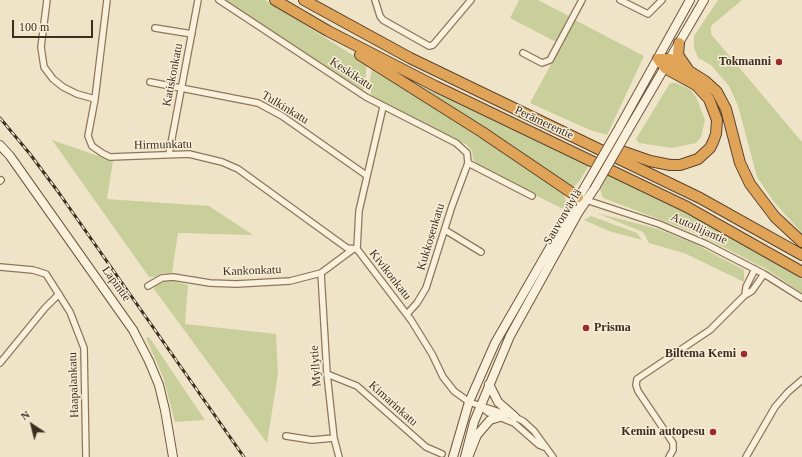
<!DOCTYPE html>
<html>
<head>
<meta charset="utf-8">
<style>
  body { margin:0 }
  #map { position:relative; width:802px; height:457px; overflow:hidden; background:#f0e4c8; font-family:"Times New Roman",serif }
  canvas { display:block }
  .north { position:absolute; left:12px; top:405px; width:40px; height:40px; -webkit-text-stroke:3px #f7eed8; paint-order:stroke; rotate:325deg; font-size:11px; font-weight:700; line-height:16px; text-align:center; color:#3d2e20 }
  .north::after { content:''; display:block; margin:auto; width:14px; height:18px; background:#3d2e20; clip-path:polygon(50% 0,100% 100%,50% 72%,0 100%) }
  .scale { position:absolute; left:12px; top:20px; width:81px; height:18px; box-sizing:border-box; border:2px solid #3d2e20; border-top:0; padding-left:5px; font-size:12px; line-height:14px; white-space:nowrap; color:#3d2e20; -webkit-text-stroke:3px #f7eed8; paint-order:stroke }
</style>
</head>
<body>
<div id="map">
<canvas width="802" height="457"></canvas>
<div class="north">N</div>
<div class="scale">100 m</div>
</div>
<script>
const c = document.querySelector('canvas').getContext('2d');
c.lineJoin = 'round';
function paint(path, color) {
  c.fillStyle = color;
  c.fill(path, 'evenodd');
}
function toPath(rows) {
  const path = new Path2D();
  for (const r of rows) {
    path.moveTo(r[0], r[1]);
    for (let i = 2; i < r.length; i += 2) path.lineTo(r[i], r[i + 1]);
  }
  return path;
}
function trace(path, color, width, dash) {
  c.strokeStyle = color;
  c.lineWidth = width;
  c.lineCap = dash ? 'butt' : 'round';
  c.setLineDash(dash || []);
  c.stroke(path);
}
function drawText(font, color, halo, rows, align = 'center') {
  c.font = font + ' "Times New Roman",serif';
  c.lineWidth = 3;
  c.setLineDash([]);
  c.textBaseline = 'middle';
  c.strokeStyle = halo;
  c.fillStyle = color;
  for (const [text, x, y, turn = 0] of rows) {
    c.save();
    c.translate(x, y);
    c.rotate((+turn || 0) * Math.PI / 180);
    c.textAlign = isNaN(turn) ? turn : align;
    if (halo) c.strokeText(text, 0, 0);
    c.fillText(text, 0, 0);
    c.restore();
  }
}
const green = toPath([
  [225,0,265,0,367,64,364,89,362,90],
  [519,0,538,0,569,16,556,42,510,18],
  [718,0,742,0,711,26,711,34,802,142,802,233,774,202,757,177,738,106,729,86,711,65,698,58,694,48,694,36],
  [575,20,644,56,607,135,590,130,530,103],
  [372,67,508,156,511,159,564,194,566,201,563,209,481,168,473,159,472,151,467,145,372,96,369,87],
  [670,83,676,83,691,90,697,99,705,120,701,137,696,143,672,148,639,143,636,139],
  [418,85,589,165,579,182,572,188,417,87],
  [52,140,113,161,107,199,209,206,253,235,178,233,172,273,162,273,154,277,149,277],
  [608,174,692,216,746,245,802,279,802,293,766,269,698,234,603,198,600,190],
  [596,213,655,228,695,244,744,270,744,282,684,253,649,243,643,232],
  [591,216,637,233,642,240,609,231,584,220],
  [170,280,188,285,185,324,276,334,278,374,267,443,154,289,156,285],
  [149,337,205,420,175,422,163,377,146,338]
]);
const street = toPath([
  [47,0,41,47,44,67,53,79,63,87,77,94,95,99],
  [107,0,95,99,88,136,92,146,102,153,110,157,189,154,222,162,238,169,347,248,357,249],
  [219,0,366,97,456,143,467,153,468,163,452,206,426,288,417,303,407,314],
  [375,0,380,16,383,20,429,46,433,45,471,0],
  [620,0,648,14,662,0],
  [155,28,192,34],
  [523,53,542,63,550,60,582,0],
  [150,82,258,103,282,116,366,175],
  [383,107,359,211,357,249,411,320,432,354,443,377,454,391,469,402,515,417,523,421,534,431,553,457],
  [169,154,198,0],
  [468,163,532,196],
  [0,181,1,180],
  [583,199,659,224,706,244,764,274,802,298],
  [445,230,481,252],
  [0,267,33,270,46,274,70,312,84,348,86,457],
  [321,273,327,374,334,438,339,457],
  [148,286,162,278,173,277,210,283,236,284,290,281,321,273,352,250],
  [745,295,746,287,755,269],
  [0,363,45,308,59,294],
  [327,374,357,386,426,447,442,454],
  [481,407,489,413,514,423,539,445,544,447],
  [286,436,312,440,334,438],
  [669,457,673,450,673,443,638,391,636,385,637,379,710,330,745,295,752,291,764,274],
  [746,457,775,407,788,392,802,380]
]);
const secondary = toPath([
  [619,128,690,0],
  [627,132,704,0],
  [0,145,10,156,133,330,149,361,159,385,165,410,173,457],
  [489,384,498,402,515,417],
  [469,455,477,435,490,420,500,417],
  [453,457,469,402,495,343,586,185],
  [465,457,474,422,510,336,578,213,596,186]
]);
const highway = toPath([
  [275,0,328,31,435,86,687,207,802,272],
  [304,0,410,58,700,198,802,255],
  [679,43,678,55,687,68],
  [360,55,482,132,578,197],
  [658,59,670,59,705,81,717,92,726,109,740,163,750,184,775,217,802,242],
  [610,147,650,161,670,165,680,165,698,159,710,148,713,142,716,134,717,120,709,99,696,85,665,68,658,59]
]);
const rail = toPath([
  [0,118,30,154,59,193,244,457]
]);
const secondaryBridge = toPath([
  [586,185,619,128],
  [596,186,627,132]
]);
const markers = [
  [779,62,4,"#9e2a2b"],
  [586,328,4,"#9e2a2b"],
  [744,354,4,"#9e2a2b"],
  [713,432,4,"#9e2a2b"]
];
const poiNames = [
  ["Tokmanni",771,62],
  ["Prisma",594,328,"left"],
  ["Biltema Kemi",736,354],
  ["Kemin autopesu",705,432]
];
const streetNames = [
  ["Keskikatu",351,74,33],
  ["Katiskonkatu",173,75,-79],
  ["Tulkinkatu",285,108,31],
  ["Perämerentie",544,123,25],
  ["Hirmunkatu",163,145,-1],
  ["Sauvonväylä",563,217,-59],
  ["Autoilijantie",699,229,24],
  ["Kukkosenkatu",431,237,-73],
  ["Kankonkatu",252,271,-2],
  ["Kivikonkatu",390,275,52],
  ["Lapintie",116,284,54],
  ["Myllytie",316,366,-94],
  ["Haapalankatu",74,385,-92],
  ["Kimarinkatu",393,404,42]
];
paint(green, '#c9cf9b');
trace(street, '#8d765c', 8);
trace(secondary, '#6f573f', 10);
trace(highway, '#5b4430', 12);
trace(street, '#faf1dc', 5.5);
trace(secondary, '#faf1dc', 8);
trace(highway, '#e0a458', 10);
trace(rail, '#3d2e20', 3);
trace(rail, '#f7eed8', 1.5, [4.5]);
trace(secondaryBridge, '#6f573f', 10, []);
trace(secondaryBridge, '#faf1dc', 8);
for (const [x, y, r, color] of markers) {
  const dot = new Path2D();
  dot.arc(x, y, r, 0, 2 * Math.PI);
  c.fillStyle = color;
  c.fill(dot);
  trace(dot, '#f7eed8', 1.5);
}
drawText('bold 12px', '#3d2e20', '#f7eed8', poiNames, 'right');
drawText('12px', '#3d2e20', '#f7eed8', streetNames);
</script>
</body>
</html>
